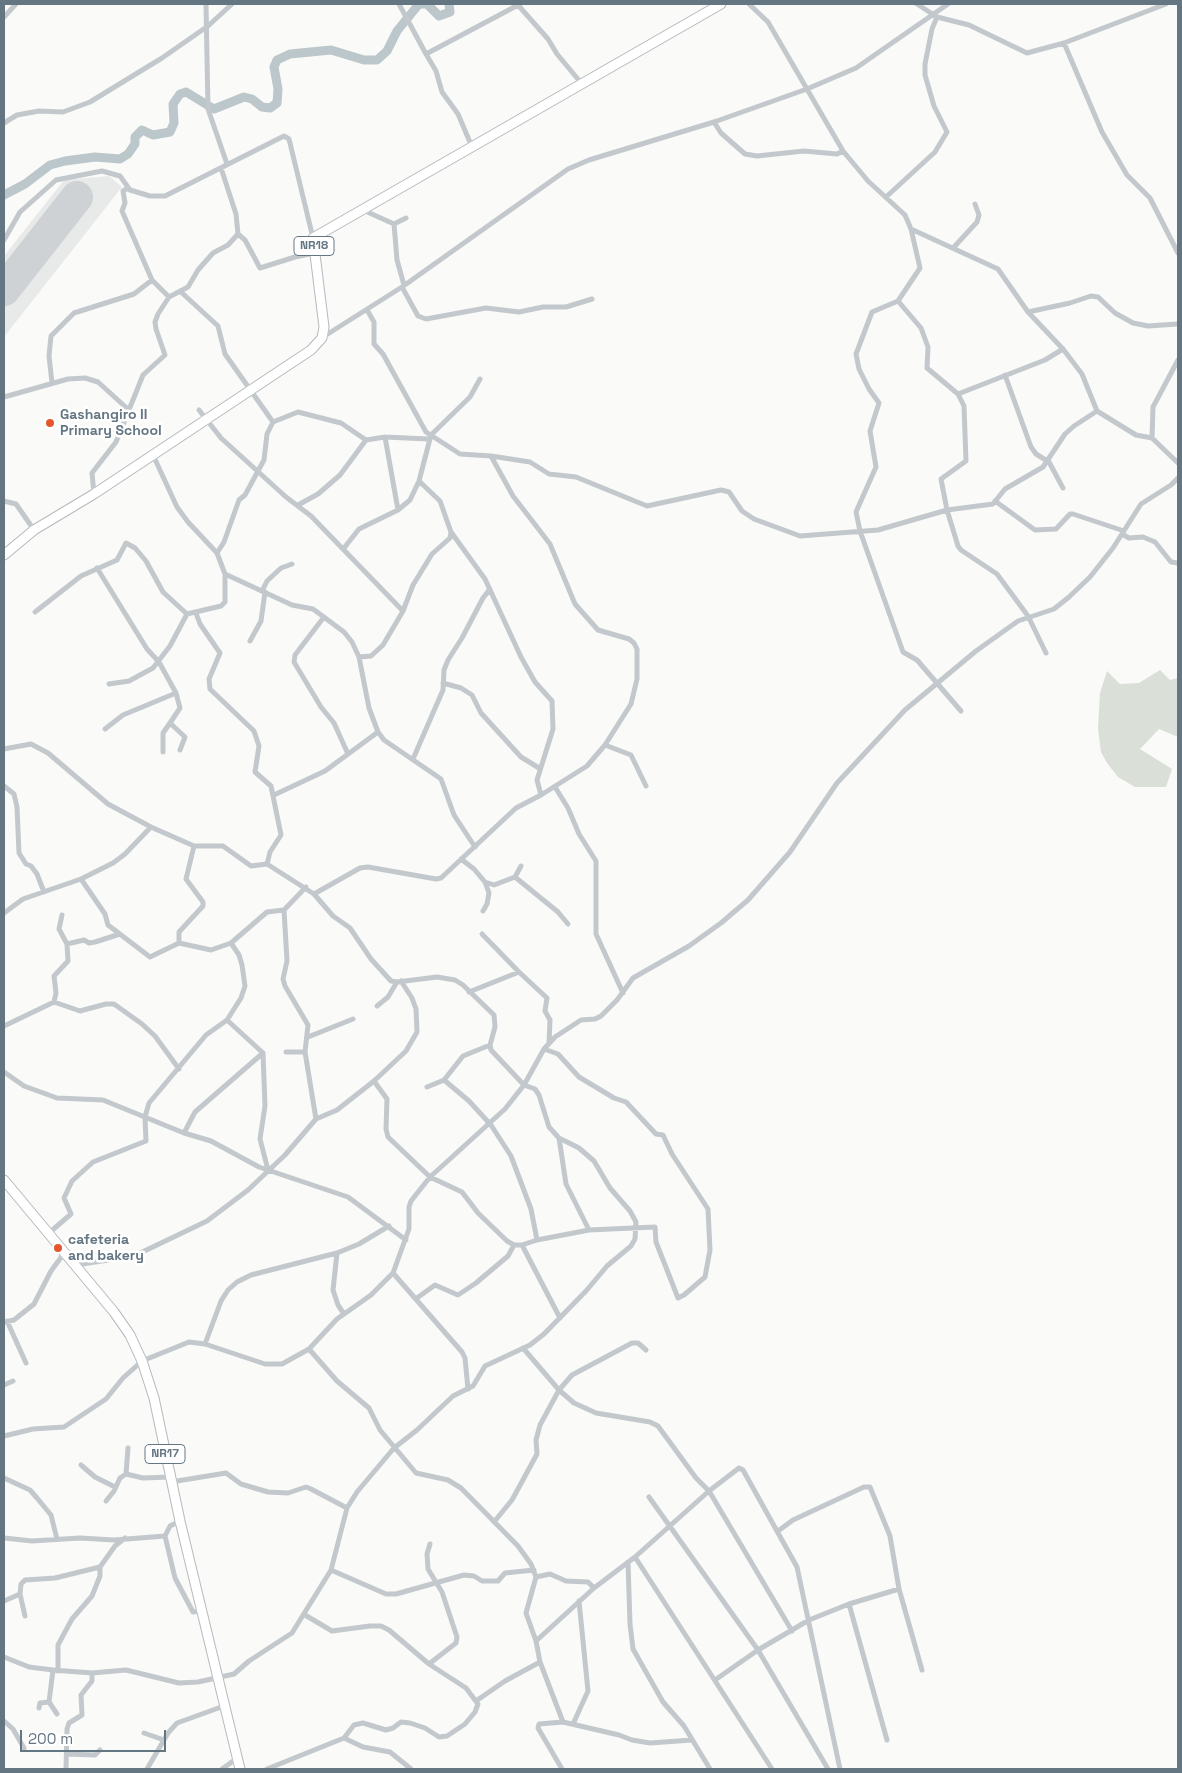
<!DOCTYPE html>
<html>
<head>
<meta charset="utf-8">
<style>
  body { margin:0 }
  #map { position:relative; width:1182px; height:1773px; overflow:hidden; background:#fafaf8; font-family:"Space Grotesk",sans-serif }
  canvas { display:block }
  .frame { position:absolute; inset:0; border:5px solid #657683; pointer-events:none }
  .scale { position:absolute; left:20px; top:1730px; width:146px; height:22px; box-sizing:border-box; border:2px solid #657683; border-top:0; padding-left:6px; font-size:15px; line-height:18px; white-space:nowrap; color:#657683; -webkit-text-stroke:4px #fff; paint-order:stroke }
</style>
</head>
<body>
<div id="map">
<canvas width="1182" height="1773"></canvas>
<div class="frame"></div>
<div class="scale">200 m</div>
</div>
<script>
const c = document.querySelector('canvas').getContext('2d');
c.lineJoin = 'round';
function paint(path, color) {
  c.fillStyle = color;
  c.fill(path, 'evenodd');
}
function toPath(rows) {
  const path = new Path2D();
  for (const r of rows) {
    path.moveTo(r[0], r[1]);
    for (let i = 2; i < r.length; i += 2) path.lineTo(r[i], r[i + 1]);
  }
  return path;
}
function trace(path, color, width, dash) {
  c.strokeStyle = color;
  c.lineWidth = width;
  c.lineCap = dash ? 'butt' : 'round';
  c.setLineDash(dash || []);
  c.stroke(path);
}
function drawText(font, color, halo, rows, align = 'center') {
  c.font = font + ' "Space Grotesk",sans-serif';
  c.lineWidth = 5;
  c.setLineDash([]);
  c.textBaseline = 'middle';
  c.strokeStyle = halo;
  c.fillStyle = color;
  for (const [text, x, y, turn = 0] of rows) {
    c.save();
    c.translate(x, y);
    c.rotate((+turn || 0) * Math.PI / 180);
    c.textAlign = isNaN(turn) ? turn : align;
    if (halo) c.strokeText(text, 0, 0);
    c.fillText(text, 0, 0);
    c.restore();
  }
}
const built = toPath([
  [109,176,122,187,4,337,4,256,64,180]
]);
const green = toPath([
  [1160,670,1170,680,1178,678,1178,737,1159,729,1140,749,1172,769,1166,787,1135,787,1118,777,1107,763,1101,752,1098,729,1100,693,1107,671,1120,684,1139,683]
]);
const river = toPath([
  [4,195,25,184,50,165,65,161,95,157,120,159,128,154,135,144,135,137,142,130,153,135,170,132,174,123,173,104,180,94,186,92,214,109,244,97,252,99,262,107,270,108,277,103,278,89,274,67,277,60,290,54,331,50,364,60,377,60,387,51,397,31,419,4,427,4,439,16,450,12,449,4]
]);
const runway = toPath([
  [4,290,77,197]
]);
const minor = toPath([
  [206,4,208,109,227,164],
  [399,4,426,54,520,4],
  [749,4,768,22,843,151,868,181,905,215,911,229,998,269,1028,312,1063,349,1082,374,1097,411,1136,435,1152,438,1178,463],
  [917,4,937,17,969,25,1027,53,1064,43,1166,4],
  [518,5,548,39,557,54,582,84],
  [4,17,16,4],
  [1064,43,1102,132,1127,175,1150,198,1178,253],
  [426,54,436,71,442,92,458,114,472,147],
  [714,122,721,133,745,154,757,156,804,151,837,154,843,151],
  [4,123,17,115,39,111,63,112,90,102,162,58,208,26,232,4],
  [128,188,123,191,125,203,122,211,152,280],
  [886,197,935,152,947,132,934,106,925,75,925,64,932,29,937,17],
  [363,210,394,224,406,218],
  [394,224,397,260,404,285],
  [911,229,920,268,898,301,872,312,856,354,859,369,869,389,879,403,870,431,876,467,856,512,860,531,903,652,917,660,961,711],
  [238,234,245,240,260,268,295,257,315,253],
  [4,240,20,212,56,180,102,171,120,176,130,190,150,196,165,196,284,136,289,139,313,238],
  [954,247,977,222,979,215,975,204],
  [402,287,418,316,426,319,486,308,519,312,543,307,566,307,592,299],
  [181,292,218,326,225,354,273,422,298,412,341,423,366,440],
  [898,301,921,328,928,347,927,368,958,394,964,406,966,461,941,479,947,510,958,546,961,550,997,574,1028,616,1046,653],
  [1028,312,1070,303,1091,296,1098,297,1115,313,1133,323,1148,326,1178,324],
  [323,337,402,287,568,169,589,160,714,122,807,89,856,68,948,4],
  [1005,375,1031,447,1036,454,1049,462,1063,488],
  [52,383,49,356,51,336,74,313,134,294,152,280,169,297],
  [958,394,1045,360,1063,349],
  [4,397,68,379,85,378,98,382,130,411],
  [199,410,221,438,286,497,311,516,403,611],
  [385,437,398,510],
  [1152,438,1153,407,1178,360],
  [153,455,177,507,188,522,217,553,225,574,292,605,313,609,344,632,352,642,359,657,369,708,378,732,384,740,441,779,454,815,475,847],
  [491,456,530,462,549,474,576,477,647,506,721,490,729,492,742,511,754,519,800,536,878,530,947,510,993,504,1005,489,1043,467,1065,434,1074,426,1097,411],
  [94,494,92,473,116,442,143,375,165,355,156,329,155,322,158,314,169,297,188,287,198,270,213,253,228,245,238,234,236,214,221,168],
  [4,501,16,504,34,530],
  [995,501,1035,530,1056,529,1070,514,1073,514,1124,531],
  [298,505,318,494,340,475,366,440,385,437,428,439],
  [451,532,485,579,521,657,535,682,552,701,553,729,537,780,541,795],
  [1122,534,1129,538,1143,537,1155,542,1171,562,1178,563],
  [344,548,359,529,398,510,410,500,419,481,431,435,470,397,480,379],
  [217,553,224,542,239,500,245,495,264,460,267,434,273,422],
  [97,568,147,649,159,662,176,693,180,708,170,723,185,737,180,750],
  [262,591,267,581,281,568,292,564],
  [35,612,81,576,117,560,126,543,135,548,146,561,163,592,187,614,221,606,225,602,225,574],
  [196,613,200,624,220,653,209,679,210,689,254,731,259,746,255,772,271,786,281,835,270,852,267,864],
  [324,617,295,655,294,662,321,707,334,723,348,754],
  [250,641,261,621,265,592],
  [359,657,371,656,383,645,403,611,413,585,432,554,450,538,451,532,440,501,419,481],
  [443,683,461,688,472,695,481,713,521,757,539,768],
  [109,684,129,681,153,668,170,646,187,614],
  [105,729,123,715,176,693],
  [605,745,631,755,646,786],
  [4,749,31,744,48,753,108,804,151,827,194,846,223,846,251,866,267,864,314,894,333,916,350,928,371,959,391,981,397,982,437,977,455,980,463,985,494,1015,495,1027,490,1045,491,1050,524,1085,535,1089,539,1095,549,1127,559,1138,566,1184,589,1230],
  [163,752,163,733,170,723],
  [413,759,443,690,444,670,448,660,462,638,483,598,490,589],
  [4,786,14,794,17,807,19,853,26,864,31,866,37,874,44,892],
  [555,787,568,808,579,834,596,861,596,934,623,993],
  [274,795,325,771,378,732],
  [461,859,474,869,485,882,494,885,515,877,521,866],
  [515,877,558,912,568,924],
  [81,879,105,914,108,925,150,957,179,943,211,950,231,943,267,912,284,910,306,887],
  [314,894,360,868,368,867,436,879,441,878,516,808,541,795,587,766,605,745,631,704,637,679,637,649,634,643,629,639,598,630,575,604,550,544,513,496,491,456,460,454,426,432,383,354,374,344,374,322,367,310],
  [284,910,287,961,283,979,285,986,308,1025,305,1052,316,1119],
  [483,911,487,904,489,893,485,882],
  [4,913,23,899,81,879,113,863,125,854,151,827],
  [482,934,519,972],
  [179,943,179,932,203,906,203,902,186,879,194,846],
  [67,944,84,940,89,943,95,942,120,934],
  [469,992,519,972,547,998,545,1011,550,1020,549,1043],
  [54,1002,56,993,54,976,68,961,67,944,59,929,62,915],
  [377,1006,388,997,397,982],
  [227,1020,263,1053,265,1106,260,1139,268,1170],
  [4,1026,54,1002,80,1011,106,1004,114,1004,142,1024,155,1036,179,1069],
  [308,1037,353,1019],
  [286,1052,305,1052],
  [4,1072,24,1086,57,1098,103,1100,184,1133,211,1141,259,1167,348,1197,406,1240],
  [444,1080,469,1101,491,1125,511,1156,531,1209,537,1240],
  [374,1081,387,1099,386,1129,388,1137,430,1177,462,1192,478,1213,507,1241,514,1245,522,1245,537,1240,589,1230,655,1227,656,1242,678,1298,684,1295,705,1277,710,1250,708,1209,672,1154,663,1135,656,1134,626,1102,614,1098,579,1077,558,1054,544,1049],
  [427,1087,444,1080,463,1056,490,1045],
  [184,1133,195,1112,263,1053],
  [49,1233,71,1214,64,1198,72,1181,93,1162,146,1141,145,1117,149,1103,206,1035,227,1020,241,998,245,986,242,965,239,955,231,943],
  [522,1245,560,1318],
  [337,1253,333,1290,338,1305,344,1314],
  [76,1265,134,1256,207,1221,248,1190,285,1155,316,1119,337,1110,374,1081,406,1051,417,1032,416,1009,412,998,401,981],
  [393,1273,462,1352,465,1358,468,1389],
  [417,1298,435,1285,458,1295,476,1283,508,1256,514,1245],
  [7,1321,26,1363],
  [4,1322,14,1320,34,1304,51,1271,65,1252],
  [205,1344,221,1301,228,1290,237,1282,251,1275,337,1253,359,1244,389,1226],
  [523,1348,559,1390,574,1403,596,1413,650,1422,658,1426,696,1478,709,1491,792,1631],
  [309,1349,337,1381,369,1408,380,1430,416,1473,448,1480,461,1488,518,1546,531,1564,536,1577,526,1613,536,1641],
  [4,1385,13,1381],
  [4,1436,33,1429,64,1427,106,1399,123,1378,142,1361,189,1342,205,1344,265,1364,282,1364,309,1349,337,1319,371,1295,393,1273,409,1229,409,1207,411,1201,430,1177,505,1109,524,1085,544,1049,555,1037,581,1020,595,1019,601,1016,617,1000,633,978,689,946,721,923,748,900,790,852,837,783,905,710,976,651,1018,621,1054,609,1069,597,1090,577,1113,548,1141,504,1171,485,1178,478],
  [128,1448,126,1474,143,1478,170,1477],
  [81,1465,95,1477,115,1487],
  [4,1478,30,1490,37,1498,51,1515,57,1539],
  [171,1482,226,1473,241,1484,268,1492,288,1493,306,1487,311,1489,347,1508],
  [649,1497,758,1650,828,1769],
  [106,1501,114,1491,120,1478,126,1474],
  [494,1522,512,1500,537,1454,536,1440,540,1425,559,1390,572,1375,632,1343,638,1343,646,1350],
  [778,1531,793,1520,864,1487,870,1487,890,1536,899,1589,922,1670],
  [165,1536,170,1526,180,1521],
  [4,1538,32,1541,80,1538,114,1540,165,1536,175,1578,193,1612,201,1611],
  [635,1557,772,1769],
  [628,1562,630,1624,633,1649,663,1702,684,1726,710,1769],
  [331,1570,386,1594,396,1594,464,1575,474,1576,482,1581,498,1581,505,1573,534,1570],
  [536,1577,550,1574,566,1581,588,1582,594,1588],
  [20,1594,25,1616],
  [4,1601,20,1594,21,1584,25,1580,55,1578,100,1567,115,1546,125,1538],
  [849,1604,887,1740],
  [4,1657,29,1667,53,1670,92,1673,126,1670,179,1683,198,1682,234,1674,249,1661,292,1633,331,1570,347,1508,357,1492,394,1448,417,1430,453,1396,473,1386,485,1366,530,1345,544,1334,586,1291,607,1266,631,1246,635,1239,636,1222,630,1211,610,1188,594,1161,579,1148,559,1138],
  [540,1662,563,1722],
  [429,1664,456,1643,457,1637,442,1592,428,1569,427,1554,430,1544],
  [53,1670,49,1702,57,1714],
  [58,1671,58,1645,72,1619,92,1596,100,1576,100,1567],
  [715,1680,758,1650,809,1620,849,1604,899,1589],
  [476,1701,505,1681,540,1662,536,1641,594,1588,635,1557,709,1491,739,1468,743,1470,797,1567,840,1769],
  [39,1708,40,1703,49,1702],
  [4,1721,13,1729,24,1748],
  [573,1724,588,1691,579,1601],
  [144,1733,164,1740],
  [344,1738,363,1747,390,1752,411,1769],
  [67,1754,95,1755,100,1750],
  [66,1769,67,1729,69,1723,82,1715,81,1695,92,1681,92,1673],
  [147,1769,168,1733,177,1723,224,1706],
  [222,1769,236,1759],
  [267,1769,344,1738,354,1725,363,1723,386,1730,393,1728,401,1722,410,1723,425,1728,439,1737,447,1736,465,1724,475,1712,478,1704,466,1688,429,1664,389,1630,381,1626,370,1626,332,1631,305,1615],
  [562,1769,538,1728,539,1724,563,1722,619,1735,632,1740,650,1743,692,1740]
]);
const primary = toPath([
  [4,555,34,530,94,494,311,350,322,338,324,327,313,238,721,4],
  [4,1180,114,1312,130,1335,142,1361,154,1398,180,1521,240,1769]
]);
const markers = [
  [50,423,5,"#e4572e"],
  [58,1248,5,"#e4572e"]
];
const shields = [
  [314,246,40],
  [165,1454,40]
];
const shieldNames = [
  ["NR18",314,246],
  ["NR17",165,1454]
];
const poiNames = [
  ["Gashangiro II",60,415],
  ["Primary School",60,431],
  ["cafeteria",68,1240],
  ["and bakery",68,1256]
];
paint(built, '#e8e9e9');
paint(green, '#dadfd7');
trace(river, '#bbc7cb', 9);
trace(runway, '#ced2d4', 32);
trace(primary, '#b5babe', 11);
trace(minor, '#c3c8cc', 5);
trace(primary, '#fff', 9);
for (const [x, y, r, color] of markers) {
  const dot = new Path2D();
  dot.arc(x, y, r, 0, 2 * Math.PI);
  c.fillStyle = color;
  c.fill(dot);
  trace(dot, '#fff', 2);
}
for (const [x, y, w] of shields) {
  const box = new Path2D();
  box.roundRect(x - w / 2, y - 9.5, w, 19, 4);
  c.fillStyle = '#fff';
  c.fill(box);
  trace(box, '#657683', 1);
}
drawText('bold 12px', '#657683', null, shieldNames);
drawText('bold 14px', '#657683', '#fff', poiNames, 'left');
</script>
</body>
</html>
